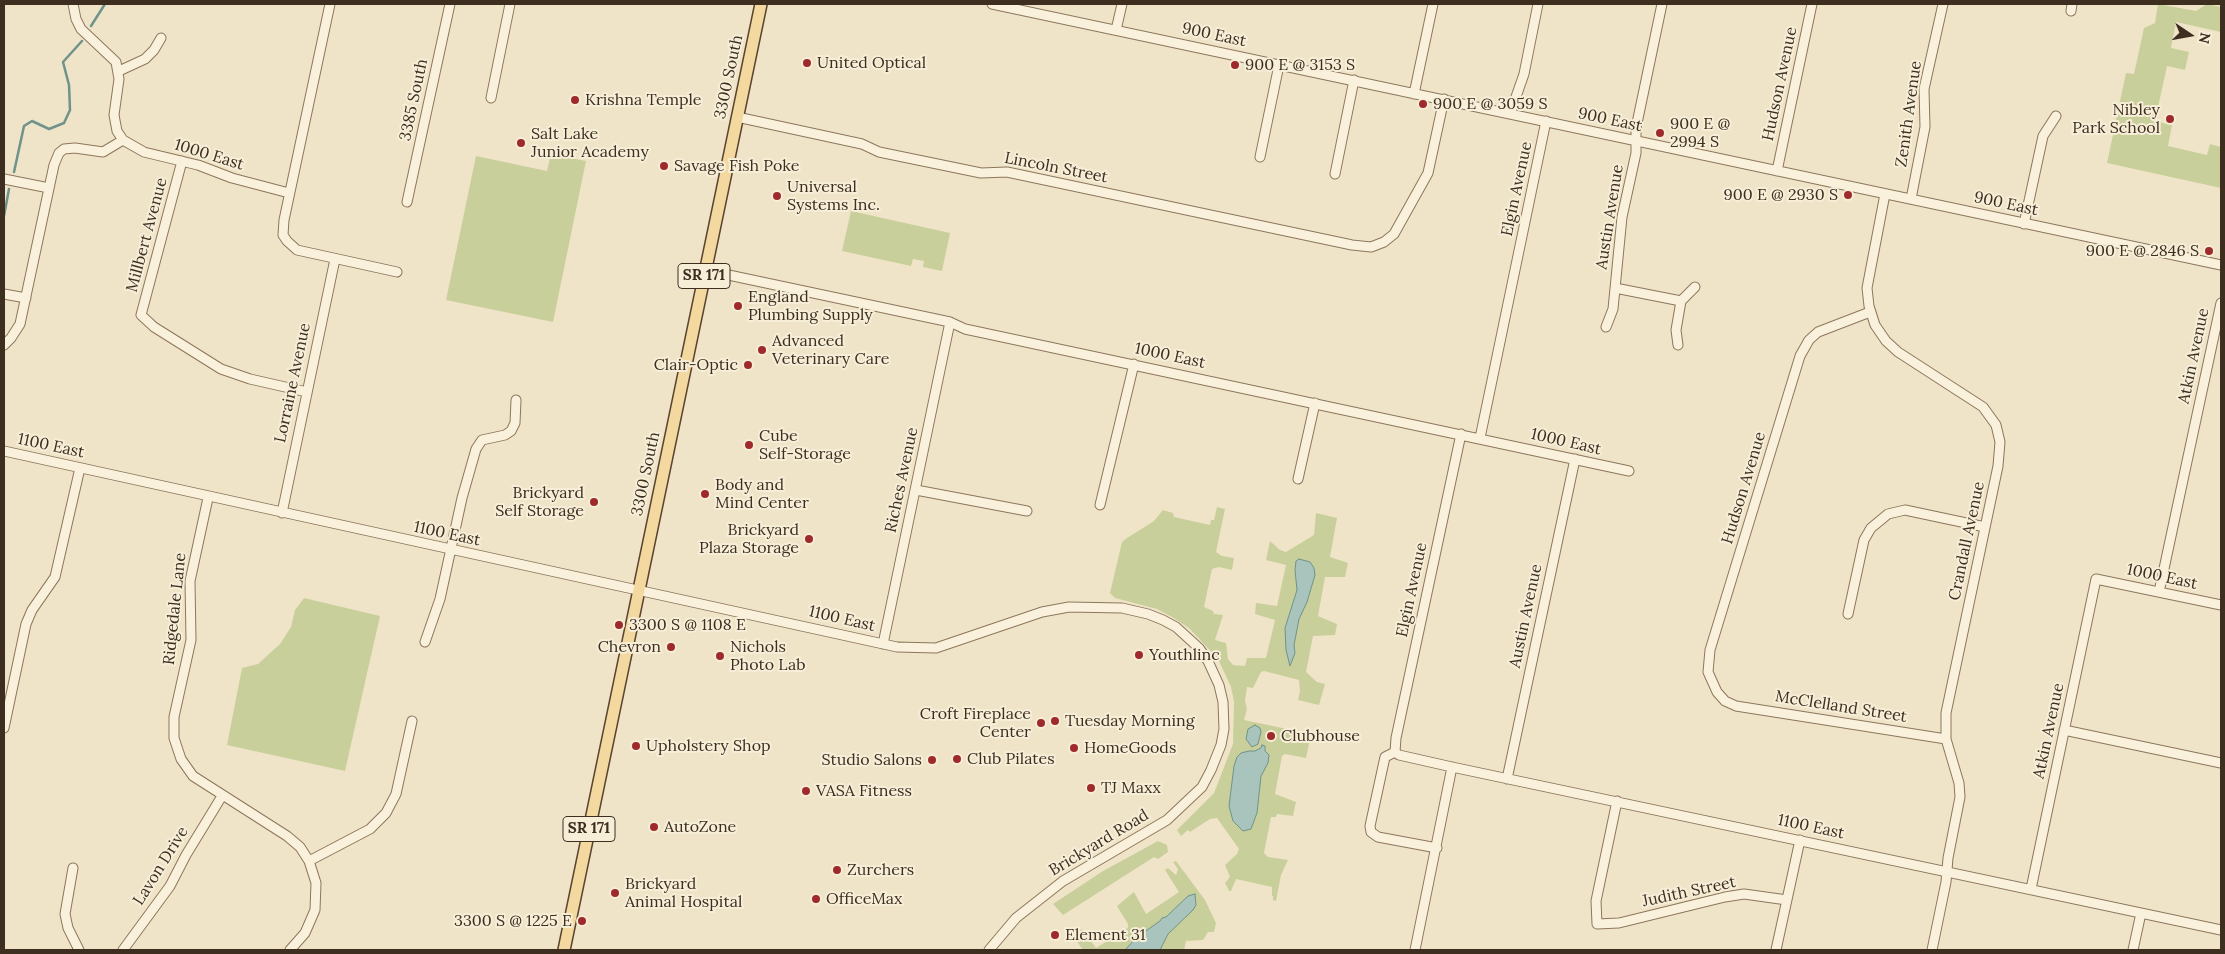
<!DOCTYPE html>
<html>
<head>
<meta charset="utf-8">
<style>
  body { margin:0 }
  #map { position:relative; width:2225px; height:954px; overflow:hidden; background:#f0e4c8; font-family:Lora,serif }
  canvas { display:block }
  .frame { position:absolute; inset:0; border:5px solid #3d2e20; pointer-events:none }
  .north { position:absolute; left:2165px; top:10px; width:50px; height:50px; -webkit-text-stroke:4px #f7eed8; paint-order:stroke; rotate:102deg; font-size:14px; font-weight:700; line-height:20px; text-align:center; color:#3d2e20 }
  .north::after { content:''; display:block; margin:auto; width:18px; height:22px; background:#3d2e20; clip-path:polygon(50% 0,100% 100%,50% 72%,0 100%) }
</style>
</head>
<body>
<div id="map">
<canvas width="2225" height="954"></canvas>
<div class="frame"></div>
<div class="north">N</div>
</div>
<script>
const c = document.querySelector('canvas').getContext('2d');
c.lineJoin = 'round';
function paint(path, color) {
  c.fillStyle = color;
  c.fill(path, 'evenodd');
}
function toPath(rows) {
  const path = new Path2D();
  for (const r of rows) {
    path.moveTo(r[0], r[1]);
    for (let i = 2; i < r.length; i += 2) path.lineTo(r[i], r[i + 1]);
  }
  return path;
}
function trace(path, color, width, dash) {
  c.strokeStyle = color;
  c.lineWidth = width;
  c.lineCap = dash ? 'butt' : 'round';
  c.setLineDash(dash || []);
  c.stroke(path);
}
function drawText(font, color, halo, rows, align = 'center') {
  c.font = font + ' Lora,serif';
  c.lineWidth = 4;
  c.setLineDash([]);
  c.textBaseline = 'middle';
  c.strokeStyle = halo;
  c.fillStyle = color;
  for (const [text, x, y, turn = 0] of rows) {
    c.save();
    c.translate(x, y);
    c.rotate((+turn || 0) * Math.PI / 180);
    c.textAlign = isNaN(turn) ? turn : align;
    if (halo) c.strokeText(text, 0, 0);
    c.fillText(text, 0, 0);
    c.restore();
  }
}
const green = toPath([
  [2158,4,2196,11,2207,4,2221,7,2221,32,2176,22,2171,48,2189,52,2185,70,2167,66,2155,121,2172,125,2168,146,2207,155,2210,144,2221,147,2221,188,2107,163,2126,73,2134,74,2144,28,2155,23],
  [551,154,586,161,553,322,446,300,476,156,547,171],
  [851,211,950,233,942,271,923,267,924,261,913,259,911,266,842,251],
  [1217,507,1225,509,1216,552,1222,556,1234,558,1232,570,1219,567,1212,569,1204,607,1213,611,1214,614,1223,615,1215,640,1226,643,1228,659,1233,665,1245,666,1247,658,1266,658,1275,620,1255,614,1256,603,1277,606,1286,565,1266,560,1270,541,1280,550,1286,552,1314,535,1316,513,1337,518,1330,557,1348,563,1345,577,1325,577,1318,616,1337,624,1335,635,1313,636,1306,672,1317,682,1325,684,1319,705,1298,700,1300,691,1299,680,1264,671,1261,672,1253,688,1247,687,1245,701,1247,709,1244,720,1311,734,1306,758,1285,754,1282,756,1275,794,1296,802,1293,816,1277,814,1276,817,1271,817,1264,853,1268,857,1288,860,1281,875,1276,901,1273,900,1273,896,1272,896,1272,887,1236,879,1231,891,1229,891,1225,883,1230,877,1225,865,1237,854,1239,849,1217,818,1210,819,1190,832,1188,830,1181,836,1177,830,1214,793,1233,744,1234,702,1231,687,1218,659,1189,628,1172,617,1157,609,1115,598,1110,593,1122,542,1127,538,1154,521,1163,510,1173,513,1174,517,1210,525,1211,520,1214,520],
  [304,598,380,616,345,771,227,745,242,668,258,664,280,644,291,627,295,610],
  [1158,841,1167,845,1168,852,1158,859,1154,857,1063,915,1053,904,1103,871],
  [1176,861,1205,900,1216,923,1214,932,1208,932,1203,940,1186,941,1184,950,1083,950,1073,936,1082,929,1096,948,1128,928,1128,924,1117,906,1134,892,1146,914,1179,892,1165,870,1168,868,1176,875,1178,869,1173,862]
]);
const water = toPath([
  [1299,559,1310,562,1314,568,1315,575,1307,602,1299,619,1294,645,1295,653,1290,666,1286,650,1285,628,1297,590,1295,570,1296,561,1299,559],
  [1255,725,1260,728,1261,732,1258,744,1252,747,1246,739,1248,729,1255,725],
  [1262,745,1265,746,1265,751,1269,755,1268,763,1261,776,1257,813,1251,829,1243,831,1233,821,1229,806,1234,766,1237,757,1241,753,1249,751,1255,751,1261,748,1262,745],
  [1195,894,1196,905,1193,910,1168,934,1160,950,1125,950,1137,937,1160,921,1162,918,1166,917,1188,896,1195,894]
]);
const stream = toPath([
  [91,26,105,4],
  [14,172,24,126,32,121,49,129,64,123,70,110,69,85,63,62,82,41],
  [4,216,9,189]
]);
const minor = toPath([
  [73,4,76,19,81,29,116,62,119,79,114,115,117,131,123,140,144,152,198,165,232,178,289,193],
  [330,4,284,220,283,235,287,241,297,250,397,272],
  [992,4,2221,265],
  [2071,11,2072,4],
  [1116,30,1122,4],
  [119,71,145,59,154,50,161,38],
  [1414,94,1433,4],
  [491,98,510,4],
  [1510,114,1524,74,1538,4],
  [737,117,862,144,879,152,981,173,1007,172,1352,245,1371,247,1384,242,1394,234,1428,173,1444,99],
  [1260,157,1279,65],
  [182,161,141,315,154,327,221,369,250,379,307,392],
  [1777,171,1812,4],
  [1335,174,1354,80],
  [4,179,49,188],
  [1885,194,1867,288,1869,306,1875,325,1886,341,1898,352,1983,407,1996,425,2000,442,1998,466,1946,713,1946,739,1959,783,1960,797,1948,858,1946,882,1932,950],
  [1911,199,1925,127,1924,89,1943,4],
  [407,202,450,4],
  [2024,224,2043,136,2056,116],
  [705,270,950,322,965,329,1629,471],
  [1615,288,1681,301],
  [4,294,26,298],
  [1870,312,1818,332,1809,340,1800,356,1710,650,1708,672,1717,692,1725,701,1736,706,1946,739],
  [1606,327,1613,309,1622,217,1636,153,1636,128,1662,4],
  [4,345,11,338,20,324,54,165,59,153,64,149,75,148,103,152,123,140],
  [1678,345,1676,330,1681,301,1695,287],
  [1480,438,1546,121],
  [4,451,897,647,936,648,1042,612,1069,607,1122,608,1148,614,1163,620,1176,627,1199,648,1208,661,1219,685,1223,702,1224,729,1221,745,1211,770,1202,787,1167,820,1063,881,1016,918,989,950],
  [1298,479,1315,403],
  [916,490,1027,511],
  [208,498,190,581,191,640,174,717,174,738,181,759,193,776,287,836,300,847,309,861,316,883,315,910,305,933,290,950],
  [1100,505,1134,364],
  [282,513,335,259],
  [2159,592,2221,303],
  [1848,614,1864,540,1871,528,1888,514,1905,510,1985,527],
  [425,642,440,599,462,498,476,449,482,440,505,435,511,431,515,423,516,400],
  [883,644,950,322],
  [4,728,26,624,32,610,55,577,80,468],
  [2064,730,2221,763],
  [1395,752,1399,755,1452,767,2221,930],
  [1395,752,1396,738,1461,434],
  [1395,752,1385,757,1370,826,1371,832,1378,837,1437,848],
  [1507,779,1575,459],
  [1617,801,1596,901,1597,924,1619,923,1725,897,1744,894,1787,900],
  [309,861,370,829,386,813,396,794,412,721],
  [73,868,65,914,68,928,79,950],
  [2031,889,2096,579,2221,605],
  [123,950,170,886,186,855,222,796],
  [1415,950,1452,767],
  [1776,950,1800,840],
  [2133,950,2141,913]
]);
const major = toPath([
  [564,950,761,4]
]);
const markers = [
  [807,63,5,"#9e2a2b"],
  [1235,65,5,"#9e2a2b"],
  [575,100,5,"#9e2a2b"],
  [1423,104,5,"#9e2a2b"],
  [2170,119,5,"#9e2a2b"],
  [1660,133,5,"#9e2a2b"],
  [521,143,5,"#9e2a2b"],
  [664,166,5,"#9e2a2b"],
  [1848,195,5,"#9e2a2b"],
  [777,196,5,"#9e2a2b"],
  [2209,251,5,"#9e2a2b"],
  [738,306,5,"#9e2a2b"],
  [762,350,5,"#9e2a2b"],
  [748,365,5,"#9e2a2b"],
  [749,445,5,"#9e2a2b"],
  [705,494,5,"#9e2a2b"],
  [594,502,5,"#9e2a2b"],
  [809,539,5,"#9e2a2b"],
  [619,625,5,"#9e2a2b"],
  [671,647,5,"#9e2a2b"],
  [1139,655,5,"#9e2a2b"],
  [720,656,5,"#9e2a2b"],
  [1055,721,5,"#9e2a2b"],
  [1041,723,5,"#9e2a2b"],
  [1271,736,5,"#9e2a2b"],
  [636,746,5,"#9e2a2b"],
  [1074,748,5,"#9e2a2b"],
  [957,759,5,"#9e2a2b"],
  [932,760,5,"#9e2a2b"],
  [1091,788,5,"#9e2a2b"],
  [806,791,5,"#9e2a2b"],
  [654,827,5,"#9e2a2b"],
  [837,870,5,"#9e2a2b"],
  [615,893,5,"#9e2a2b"],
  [816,899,5,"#9e2a2b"],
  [582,921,5,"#9e2a2b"],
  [1055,935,5,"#9e2a2b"]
];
const shields = [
  [704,276,52],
  [589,829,52]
];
const shieldNames = [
  ["SR 171",704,276],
  ["SR 171",589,829]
];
const streetNames = [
  ["900 East",1214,35,12],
  ["3300 South",729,77,-78],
  ["Hudson Avenue",1780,84,-78],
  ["3385 South",414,100,-78],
  ["Zenith Avenue",1909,114,-82],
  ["900 East",1610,120,12],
  ["1000 East",209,155,17],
  ["Lincoln Street",1056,168,11],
  ["Elgin Avenue",1517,189,-78],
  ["900 East",2006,204,12],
  ["Austin Avenue",1610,217,-81],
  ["Millbert Avenue",147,235,-75],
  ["1000 East",1170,356,12],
  ["Atkin Avenue",2194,356,-78],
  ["Lorraine Avenue",293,383,-78],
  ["1000 East",1566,442,13],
  ["1100 East",51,446,12],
  ["3300 South",646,474,-78],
  ["Riches Avenue",902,480,-78],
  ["Hudson Avenue",1744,488,-73],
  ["1100 East",447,534,12],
  ["Crandall Avenue",1967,541,-78],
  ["1000 East",2162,577,12],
  ["Elgin Avenue",1412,590,-78],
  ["Ridgedale Lane",175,609,-84],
  ["Austin Avenue",1526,616,-78],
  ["1100 East",842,619,13],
  ["McClelland Street",1841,707,9],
  ["Atkin Avenue",2049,731,-78],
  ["1100 East",1811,827,12],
  ["Brickyard Road",1099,843,-31],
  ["Lavon Drive",161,866,-58],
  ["Judith Street",1689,892,-12]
];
const poiNames = [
  ["United Optical",817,63],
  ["900 E @ 3153 S",1245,65],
  ["Krishna Temple",585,100],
  ["900 E @ 3059 S",1433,104],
  ["Nibley",2160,110,"right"],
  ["Park School",2160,128,"right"],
  ["900 E @",1670,124],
  ["2994 S",1670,142],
  ["Salt Lake",531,134],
  ["Junior Academy",531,152],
  ["Savage Fish Poke",674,166],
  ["Universal",787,187],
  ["Systems Inc.",787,205],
  ["900 E @ 2930 S",1838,195,"right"],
  ["900 E @ 2846 S",2199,251,"right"],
  ["England",748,297],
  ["Plumbing Supply",748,315],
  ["Advanced",772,341],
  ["Veterinary Care",772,359],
  ["Clair-Optic",738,365,"right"],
  ["Cube",759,436],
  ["Self-Storage",759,454],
  ["Body and",715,485],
  ["Mind Center",715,503],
  ["Brickyard",584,493,"right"],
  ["Self Storage",584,511,"right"],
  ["Brickyard",799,530,"right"],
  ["Plaza Storage",799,548,"right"],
  ["3300 S @ 1108 E",629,625],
  ["Chevron",661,647,"right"],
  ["Nichols",730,647],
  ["Photo Lab",730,665],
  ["Youthlinc",1149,655],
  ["Croft Fireplace",1031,714,"right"],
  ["Center",1031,732,"right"],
  ["Tuesday Morning",1065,721],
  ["Clubhouse",1281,736],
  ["Upholstery Shop",646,746],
  ["HomeGoods",1084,748],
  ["Club Pilates",967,759],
  ["Studio Salons",922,760,"right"],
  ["TJ Maxx",1101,788],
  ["VASA Fitness",816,791],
  ["AutoZone",664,827],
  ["Zurchers",847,870],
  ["Brickyard",625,884],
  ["Animal Hospital",625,902],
  ["OfficeMax",826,899],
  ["3300 S @ 1225 E",572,921,"right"],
  ["Element 31",1065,935]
];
paint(green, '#c9cf9b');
paint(water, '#a9c4bc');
trace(water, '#6f938a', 1);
trace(stream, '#6f938a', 2.5);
trace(minor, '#8d765c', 11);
trace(major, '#5b4430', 14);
trace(minor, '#faf1dc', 9);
trace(major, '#f3d9a0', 11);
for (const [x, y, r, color] of markers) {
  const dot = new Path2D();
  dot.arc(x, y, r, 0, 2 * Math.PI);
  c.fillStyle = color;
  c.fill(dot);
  trace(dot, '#f7eed8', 2);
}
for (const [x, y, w] of shields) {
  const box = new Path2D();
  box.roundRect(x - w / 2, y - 12.5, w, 25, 4);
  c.fillStyle = '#f7eed8';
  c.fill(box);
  trace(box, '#3d2e20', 1);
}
drawText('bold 15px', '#3d2e20', null, shieldNames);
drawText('16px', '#3d2e20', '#f7eed8', streetNames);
drawText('16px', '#3d2e20', '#f7eed8', poiNames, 'left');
</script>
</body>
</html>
